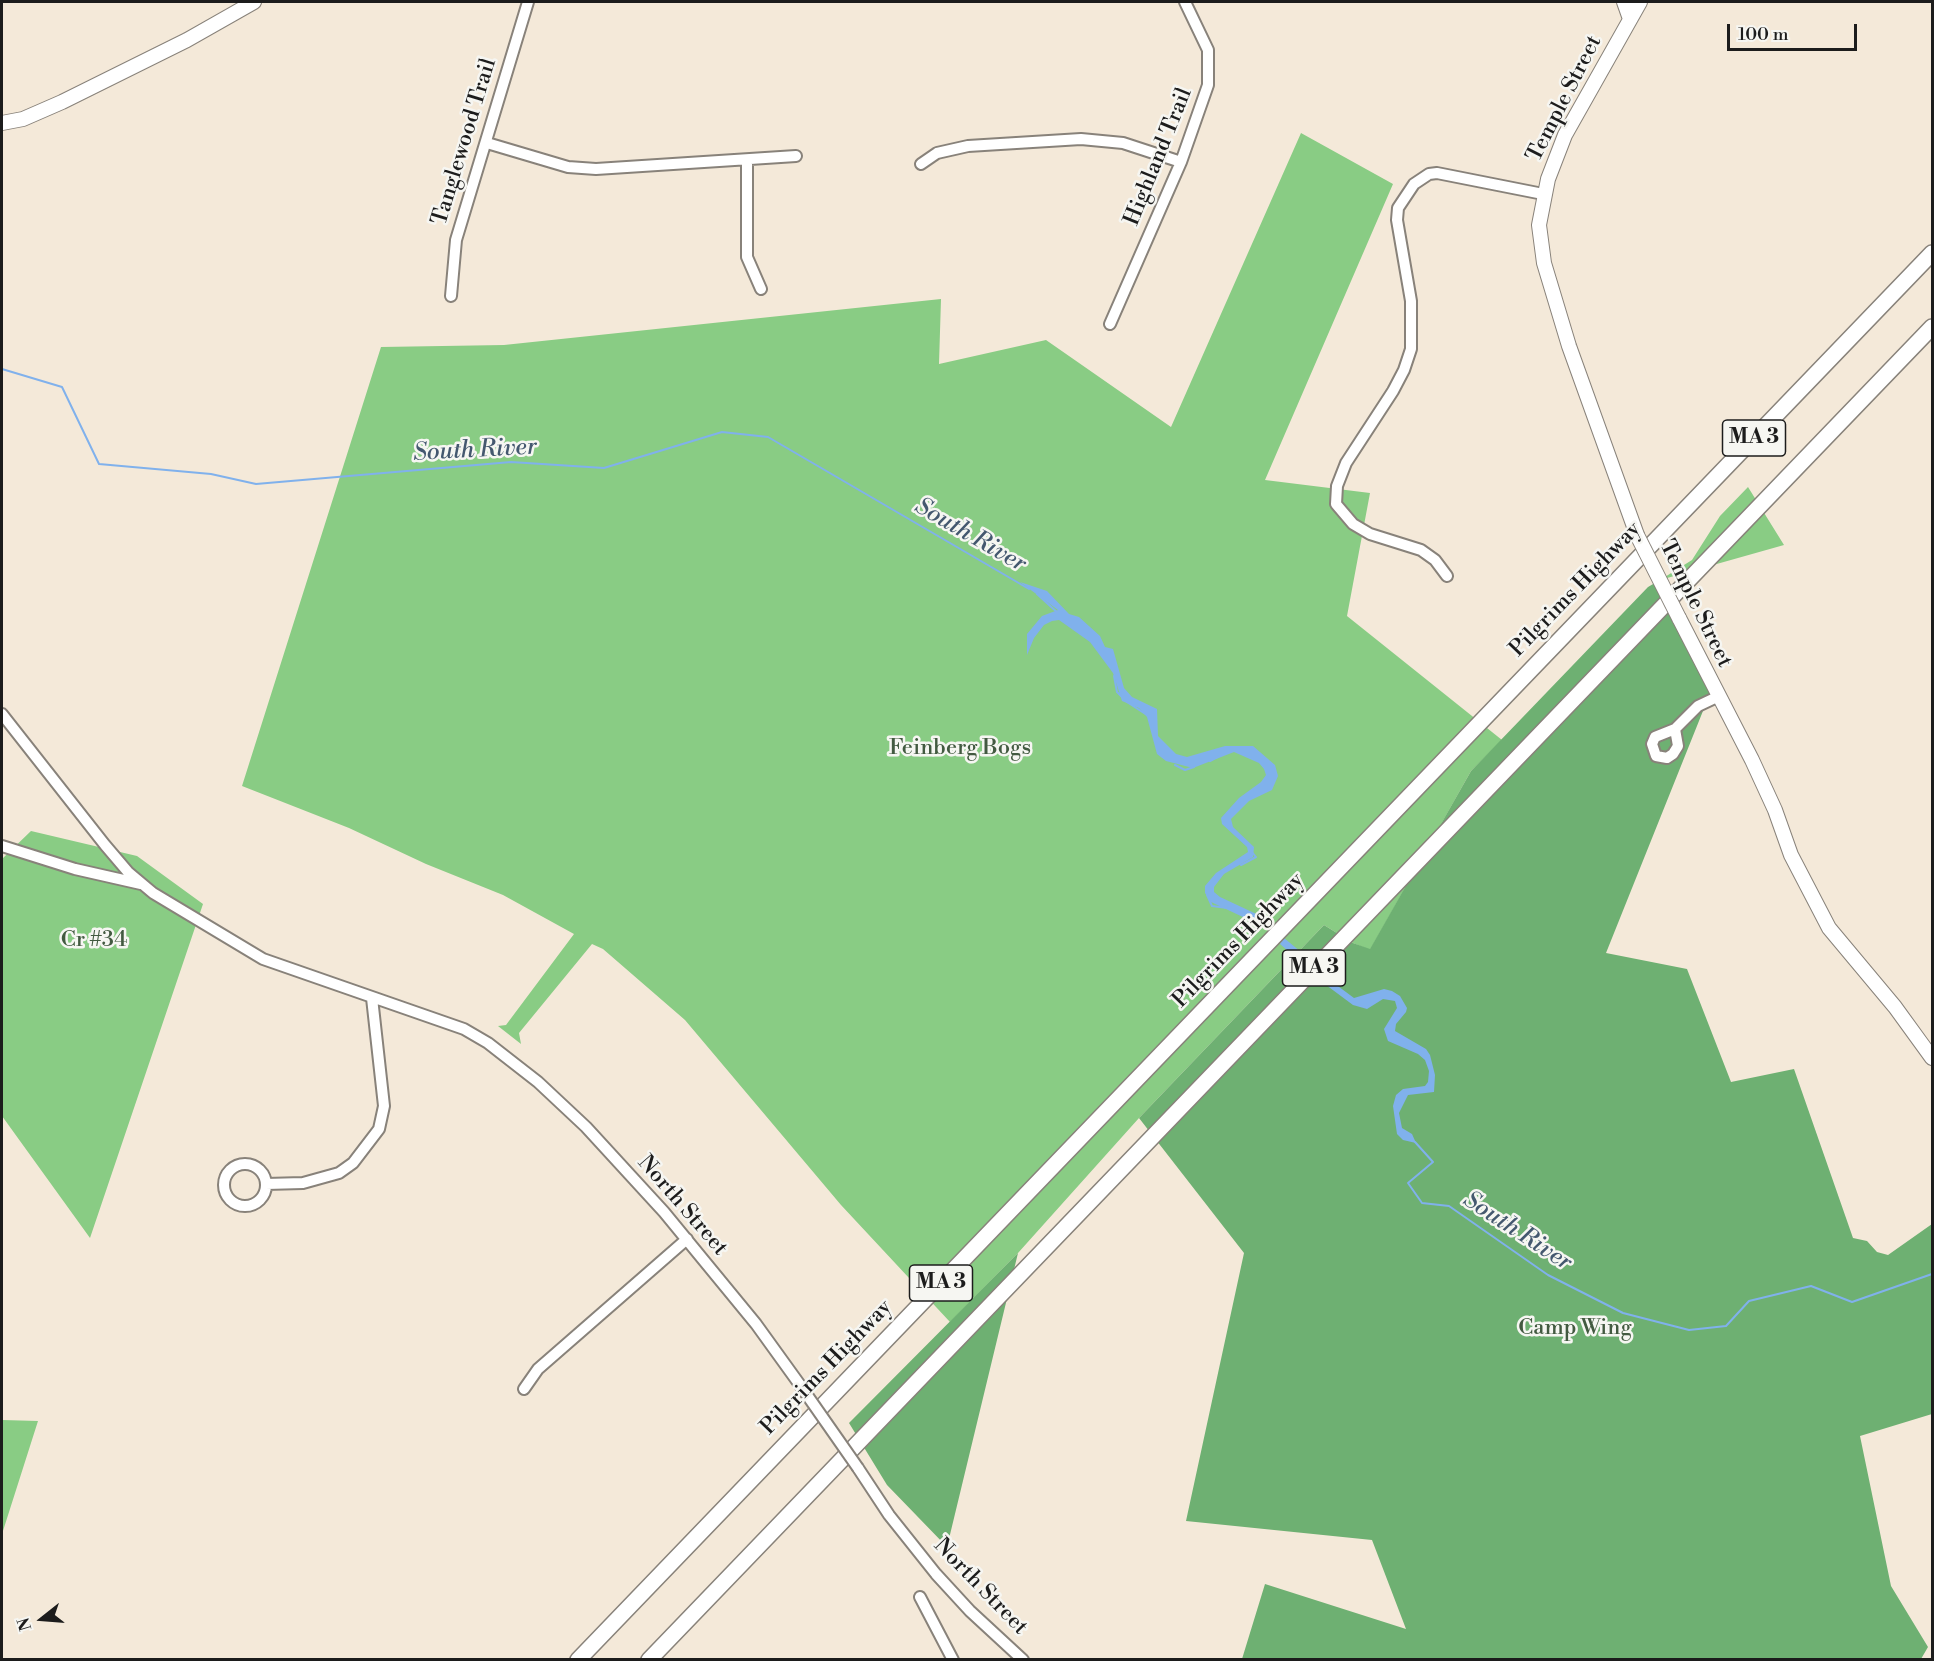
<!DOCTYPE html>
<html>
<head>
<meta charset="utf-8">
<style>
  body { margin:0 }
  #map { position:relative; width:1934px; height:1661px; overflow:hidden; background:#f4e9d9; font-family:"Libre Bodoni",serif }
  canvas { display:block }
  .frame { position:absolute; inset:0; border:3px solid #1c1c1c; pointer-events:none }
  .north { position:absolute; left:12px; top:1589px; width:60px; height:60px; -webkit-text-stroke:4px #f6f6f2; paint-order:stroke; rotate:253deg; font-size:16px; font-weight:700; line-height:24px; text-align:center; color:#1c1c1c }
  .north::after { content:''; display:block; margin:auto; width:21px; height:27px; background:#1c1c1c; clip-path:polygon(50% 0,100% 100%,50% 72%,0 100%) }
  .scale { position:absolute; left:1727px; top:24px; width:130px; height:27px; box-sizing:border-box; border:3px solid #1c1c1c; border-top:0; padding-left:8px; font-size:18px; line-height:21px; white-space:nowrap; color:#1c1c1c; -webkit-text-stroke:4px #f6f6f2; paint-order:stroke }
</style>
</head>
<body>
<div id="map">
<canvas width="1934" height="1661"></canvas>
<div class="frame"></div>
<div class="north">N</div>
<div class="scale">100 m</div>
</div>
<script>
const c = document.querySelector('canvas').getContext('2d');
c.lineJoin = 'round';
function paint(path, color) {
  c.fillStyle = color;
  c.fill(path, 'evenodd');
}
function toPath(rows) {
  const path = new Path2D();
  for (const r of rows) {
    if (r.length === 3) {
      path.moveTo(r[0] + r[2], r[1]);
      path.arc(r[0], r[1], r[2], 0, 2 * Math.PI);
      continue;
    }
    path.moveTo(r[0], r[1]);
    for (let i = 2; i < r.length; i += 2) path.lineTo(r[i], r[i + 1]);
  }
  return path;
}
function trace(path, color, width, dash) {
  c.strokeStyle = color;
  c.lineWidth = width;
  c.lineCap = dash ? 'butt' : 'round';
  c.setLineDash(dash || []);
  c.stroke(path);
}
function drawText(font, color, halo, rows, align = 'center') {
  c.font = font + ' "Libre Bodoni",serif';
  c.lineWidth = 5;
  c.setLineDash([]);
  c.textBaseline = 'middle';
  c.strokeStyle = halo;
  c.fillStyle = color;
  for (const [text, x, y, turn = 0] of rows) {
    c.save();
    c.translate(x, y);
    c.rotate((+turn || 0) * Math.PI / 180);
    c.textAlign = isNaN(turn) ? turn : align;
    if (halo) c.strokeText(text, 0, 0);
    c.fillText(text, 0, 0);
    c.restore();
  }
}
const green = toPath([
  [1301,133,1393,184,1265,480,1370,493,1347,616,1502,740,1471,771,1370,950,1353,943,1324,925,1139,1118,1018,1253,950,1322,841,1205,685,1020,603,949,592,944,519,1033,521,1044,498,1026,506,1025,574,934,503,895,426,864,349,828,242,786,381,347,504,345,941,299,939,364,1046,340,1171,427],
  [1748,487,1784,545,1660,580,1692,560,1720,516],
  [31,831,137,856,203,904,90,1238,2,1116,2,859],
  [2,1420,38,1421,2,1534]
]);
const forest = toPath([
  [1660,580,1717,676,1606,953,1687,969,1731,1082,1794,1069,1853,1238,1867,1241,1877,1252,1888,1255,1932,1224,1932,1414,1860,1436,1891,1586,1928,1647,1921,1659,1242,1659,1265,1584,1406,1629,1372,1540,1186,1521,1244,1253,1139,1118,1324,925,1353,943,1370,949,1471,771,1648,587],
  [1018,1253,947,1547,887,1485,849,1423]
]);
const water = toPath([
  [1020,582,1047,591,1069,614,1079,617,1100,636,1105,647,1113,649,1124,688,1132,697,1157,709,1158,736,1176,754,1187,757,1225,746,1253,746,1275,765,1278,776,1272,790,1249,801,1231,819,1233,827,1254,847,1253,857,1224,874,1214,887,1214,892,1220,897,1265,918,1260,925,1211,902,1205,893,1205,886,1216,873,1248,852,1247,847,1222,824,1221,818,1239,798,1261,782,1266,775,1264,769,1259,763,1234,752,1193,768,1166,761,1157,754,1147,717,1139,708,1122,701,1113,673,1090,642,1059,620,1052,621,1044,625,1034,638,1027,655,1027,634,1042,616,1058,610],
  [1284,938,1307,957,1302,963,1280,944],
  [1323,975,1354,998,1384,989,1392,991,1400,996,1407,1008,1406,1012,1396,1024,1395,1031,1426,1049,1430,1055,1435,1075,1434,1092,1408,1095,1399,1113,1402,1128,1412,1134,1416,1143,1403,1140,1397,1134,1393,1106,1396,1095,1403,1089,1425,1086,1428,1082,1429,1071,1425,1060,1418,1054,1388,1041,1384,1029,1397,1008,1395,1001,1383,999,1367,1009,1353,1005,1318,979]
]);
const stream = toPath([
  [2,369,62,387,99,464,211,474,256,484,511,462,604,468,722,432,768,437,1029,589],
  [1037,594,1059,614],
  [1114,676,1117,692,1121,696],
  [1127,702,1147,715],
  [1210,761,1221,755],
  [1175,765,1185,770,1194,767],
  [1241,865,1256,857,1252,852],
  [1207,895,1212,906,1227,908],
  [1415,1142,1433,1162,1408,1183,1422,1203,1449,1206,1548,1275,1623,1313,1689,1330,1726,1326,1749,1301,1811,1286,1852,1302,1932,1274]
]);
const minor = toPath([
  [487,143,568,167,596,169,796,156],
  [747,162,747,257,761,289],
  [921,164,937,153,968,146,1081,139,1123,143,1181,162],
  [451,296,456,240,528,2],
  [1110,324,1181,162,1208,85,1208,50,1185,2],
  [1447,576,1435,560,1421,550,1370,534,1353,524,1336,504,1337,486,1346,463,1393,391,1404,370,1411,349,1411,301,1397,220,1398,208,1414,184,1429,174,1437,173,1543,194],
  [2,714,105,845,128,872,153,893,263,959,464,1029,488,1043,538,1082,586,1127,664,1212,756,1324,800,1385],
  [1675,729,1678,746,1673,754,1667,758,1656,756,1652,744,1655,737,1675,729,1698,706,1717,697],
  [2,846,75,869,141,884],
  [245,1185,21],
  [266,1184,303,1183,339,1173,353,1163,379,1129,384,1106,372,998],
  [524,1389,538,1369,687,1239],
  [858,1468,889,1515,936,1574,970,1611,1023,1660],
  [920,1597,953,1660]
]);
const major = toPath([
  [1624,2,1630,19],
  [2,123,23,119,62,102,187,40,254,2],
  [1637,535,1569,346,1544,263,1539,225,1548,179,1565,135,1640,2],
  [1679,618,1752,760,1775,810,1791,855,1829,928,1895,1007,1932,1058]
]);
const highway = toPath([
  [578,1660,1932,253],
  [649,1660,1932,327]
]);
const minorBridge = toPath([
  [800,1385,858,1468]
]);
const majorBridge = toPath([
  [1637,535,1679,618]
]);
const shields = [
  [1754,438,63],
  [1314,968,63],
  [941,1283,63]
];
const shieldNames = [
  ["MA 3",1754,438],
  ["MA 3",1314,968],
  ["MA 3",941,1283]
];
const streetNames = [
  ["Temple Street",1565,99,-63],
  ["Tanglewood Trail",465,142,-73],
  ["Highland Trail",1159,157,-68],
  ["Pilgrims Highway",1576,590,-46],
  ["Temple Street",1695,604,64],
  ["Pilgrims Highway",1239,941,-46],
  ["North Street",682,1206,49],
  ["Pilgrims Highway",827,1368,-46],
  ["North Street",980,1587,46]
];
const parkNames = [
  ["Feinberg Bogs",960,749],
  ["Cr #34",94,941],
  ["Camp Wing",1575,1329]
];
const waterNames = [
  ["South River",475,451,-3],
  ["South River",970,536,30],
  ["South River",1517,1232,33]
];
paint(green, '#89cc84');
paint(forest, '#6eb072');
paint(water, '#80b1ec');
trace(stream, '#80b1ec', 2);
trace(minor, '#88827a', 14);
trace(major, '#88827a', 16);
trace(highway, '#88827a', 18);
trace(minor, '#fff', 10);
trace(major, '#fff', 14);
trace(highway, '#fff', 15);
trace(minorBridge, '#88827a', 14, []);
trace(majorBridge, '#88827a', 16, []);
trace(minorBridge, '#fff', 10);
trace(majorBridge, '#fff', 14);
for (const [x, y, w] of shields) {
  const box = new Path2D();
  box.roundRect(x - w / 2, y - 18, w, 36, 4.5);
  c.fillStyle = '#f6f6f2';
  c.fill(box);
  trace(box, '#1c1c1c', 1.5);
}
drawText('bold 21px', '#1c1c1c', null, shieldNames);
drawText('22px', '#1c1c1c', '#f6f6f2', streetNames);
drawText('22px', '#425a40', '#f6f6f2', parkNames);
drawText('italic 24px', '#44586f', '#f6f6f2', waterNames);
</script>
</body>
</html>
